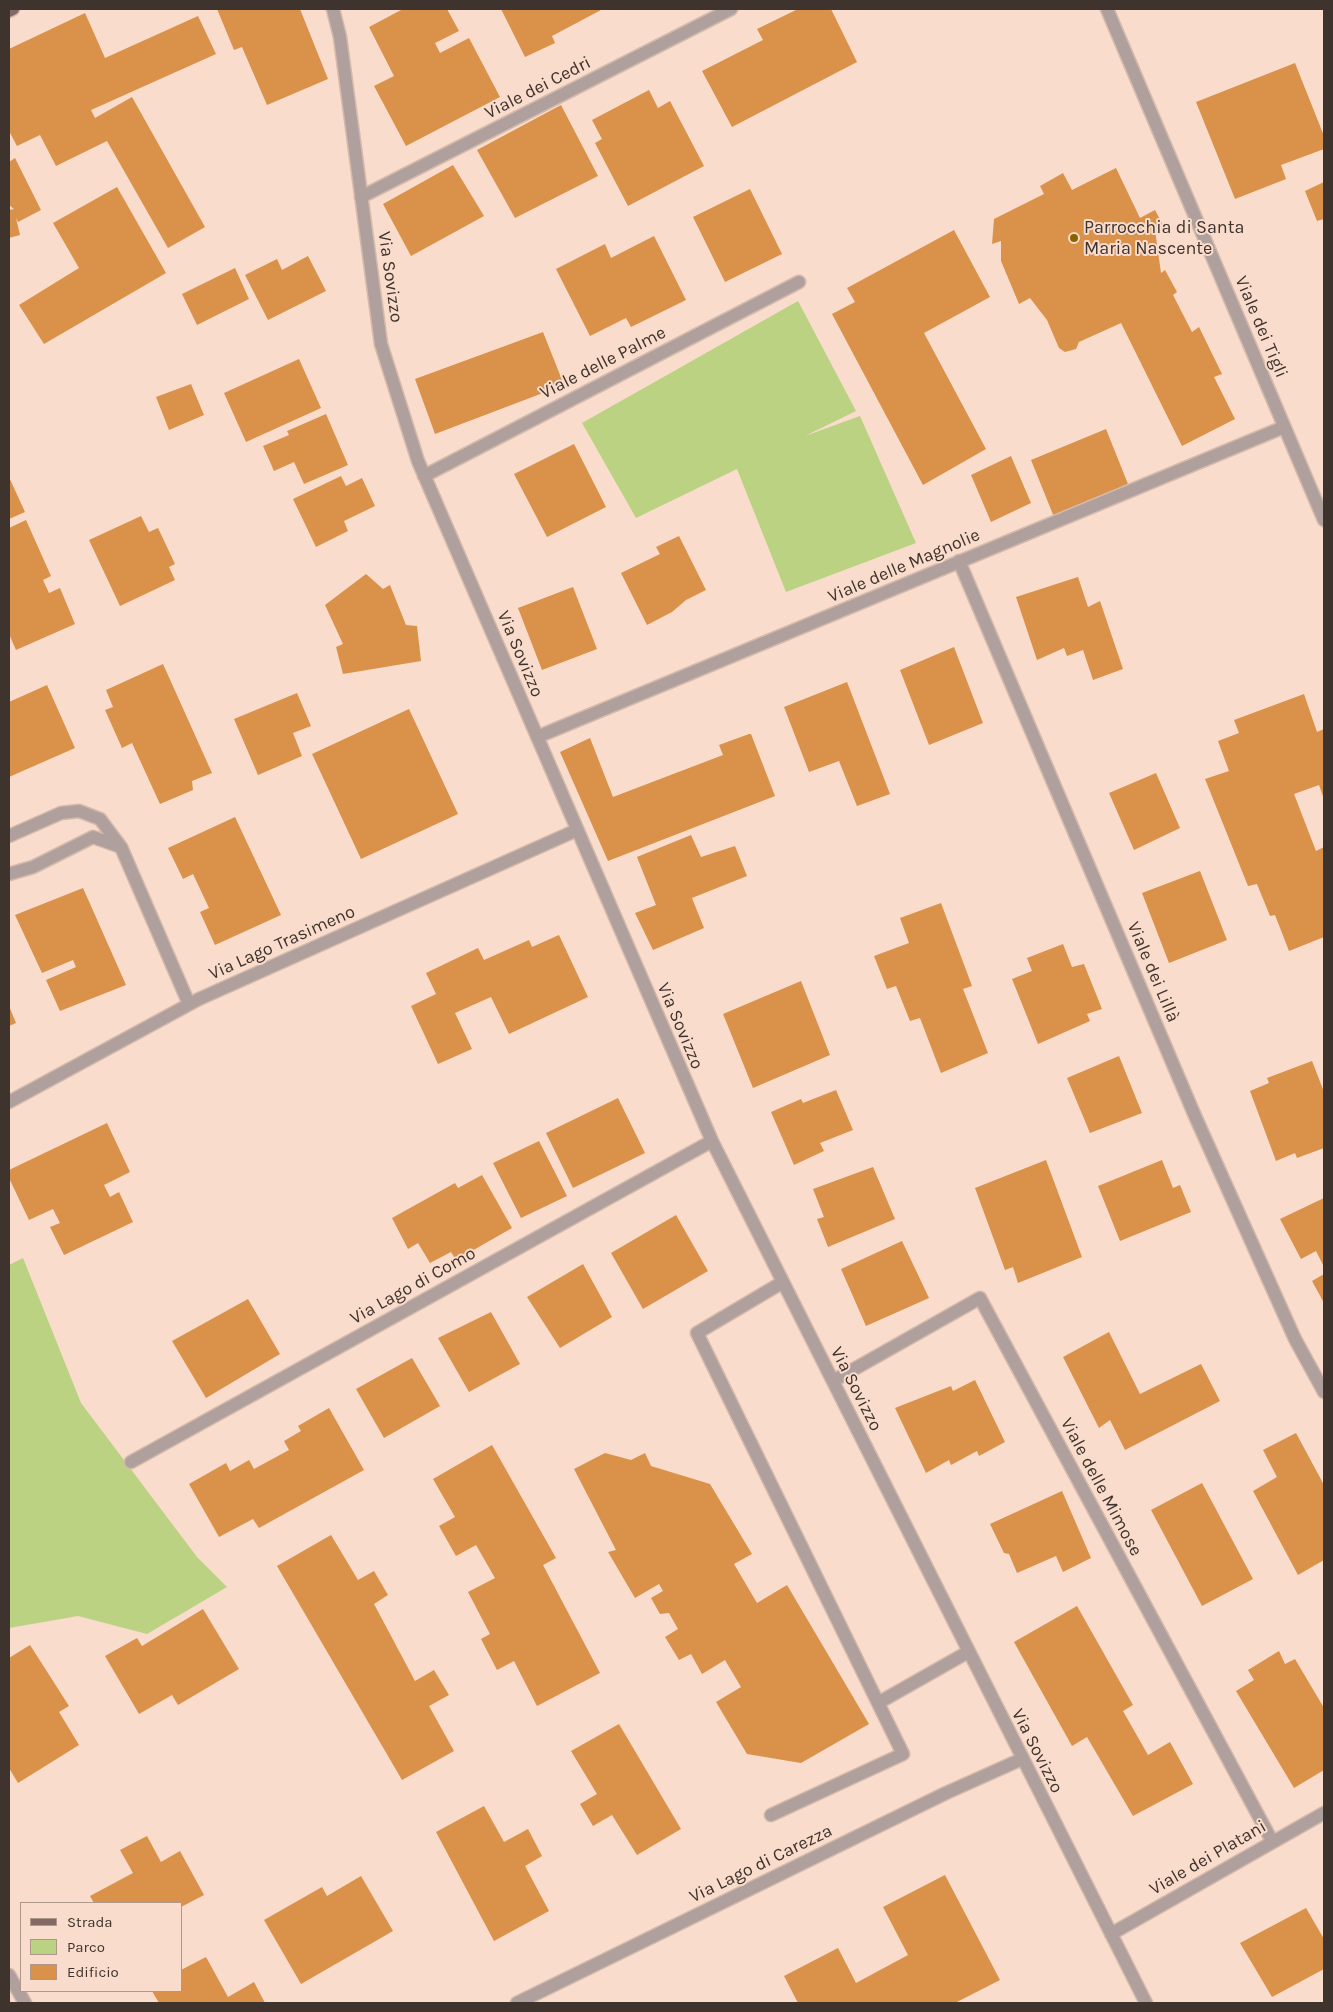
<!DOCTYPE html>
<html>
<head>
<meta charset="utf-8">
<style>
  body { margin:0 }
  #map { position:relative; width:1333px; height:2012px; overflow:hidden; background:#f9dccb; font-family:Karla,sans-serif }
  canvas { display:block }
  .frame { position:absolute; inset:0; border:10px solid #3e332d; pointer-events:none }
  .legend { position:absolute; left:20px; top:1902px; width:162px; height:90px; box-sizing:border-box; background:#f9dccb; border:1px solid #ae988c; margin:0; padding:6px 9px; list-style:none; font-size:15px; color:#3e332d }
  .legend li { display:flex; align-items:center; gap:10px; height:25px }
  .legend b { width:25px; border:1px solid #ae988c }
</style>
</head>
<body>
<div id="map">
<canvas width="1333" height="2012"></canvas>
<div class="frame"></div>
<ul class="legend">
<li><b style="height:6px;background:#836966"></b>Strada</li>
<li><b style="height:14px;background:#bad282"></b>Parco</li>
<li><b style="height:14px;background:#da914a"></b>Edificio</li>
</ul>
</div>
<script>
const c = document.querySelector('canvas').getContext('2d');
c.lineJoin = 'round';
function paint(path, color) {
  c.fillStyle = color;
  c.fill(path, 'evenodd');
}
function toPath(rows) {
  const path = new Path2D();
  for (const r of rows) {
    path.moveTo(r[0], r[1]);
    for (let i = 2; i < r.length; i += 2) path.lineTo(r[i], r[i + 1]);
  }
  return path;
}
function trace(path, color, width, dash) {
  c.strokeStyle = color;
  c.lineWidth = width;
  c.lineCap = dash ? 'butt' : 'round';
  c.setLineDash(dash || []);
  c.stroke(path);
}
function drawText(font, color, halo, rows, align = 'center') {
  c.font = font + ' Karla,sans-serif';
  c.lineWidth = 4;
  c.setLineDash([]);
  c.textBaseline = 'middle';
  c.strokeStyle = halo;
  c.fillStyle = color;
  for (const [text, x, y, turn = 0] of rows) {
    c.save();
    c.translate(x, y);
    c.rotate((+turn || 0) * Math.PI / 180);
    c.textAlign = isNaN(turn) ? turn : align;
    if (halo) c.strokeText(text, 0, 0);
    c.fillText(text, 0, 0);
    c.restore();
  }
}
const green = toPath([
  [798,301,856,411,805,436,860,416,916,543,786,592,737,469,636,518,582,423],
  [23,1258,81,1403,197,1557,227,1587,147,1634,78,1616,9,1628,9,1265]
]);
const building = toPath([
  [217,9,300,9,328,79,267,105,242,47,234,50],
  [403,9,447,9,459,31,435,43,440,53,469,38,500,97,406,146,374,86,394,76,369,27],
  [501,9,600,9,601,10,552,36,555,43,525,57],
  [798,9,831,9,857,62,732,127,702,71,763,40,757,29],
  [85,13,105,58,198,16,216,54,91,110,95,118,132,97,205,227,168,248,107,141,56,166,40,135,17,146,9,131,9,49],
  [1295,63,1324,136,1324,149,1281,165,1286,179,1235,199,1196,102],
  [649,90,658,108,670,101,704,166,628,206,595,143,602,139,592,120],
  [561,105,598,176,515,218,477,150],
  [15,158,41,210,18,222,16,218,20,235,9,238,9,210,14,209,9,205,9,162],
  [453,165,484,216,411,256,383,204],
  [1116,168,1140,218,1155,210,1164,227,1155,230,1161,273,1165,270,1177,292,1173,295,1192,332,1199,327,1222,374,1214,377,1235,419,1182,446,1121,323,1079,342,1076,349,1065,352,1059,348,1047,320,1030,298,1019,304,1001,261,1001,241,992,244,994,219,1044,194,1040,186,1063,173,1072,190],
  [1324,182,1324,219,1317,221,1305,191],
  [117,187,166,273,44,344,19,305,79,268,53,223],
  [750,189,782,254,725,282,693,217],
  [954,230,990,297,924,333,986,449,923,485,832,314,855,302,847,288],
  [654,236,686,300,631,327,626,318,590,336,556,269,605,244,611,258],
  [308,256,326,291,268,320,245,275,277,259,282,270],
  [235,268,249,299,197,325,182,294],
  [543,332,564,385,435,434,415,379],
  [299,359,321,408,246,442,224,393],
  [191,384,204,415,169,430,156,397],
  [326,414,348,465,304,484,294,462,274,471,263,446,289,435,287,431],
  [1106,429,1128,484,1054,517,1031,460],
  [574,444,606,507,547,537,514,474],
  [1011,456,1031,503,991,522,971,475],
  [341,476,346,486,362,478,375,506,344,521,348,531,316,547,293,499],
  [9,477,25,512,9,519],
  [141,516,149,532,158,528,175,564,169,567,175,580,120,606,89,540],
  [26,520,51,576,43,580,49,593,60,588,75,624,16,650,9,634,9,528],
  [679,536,706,590,686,600,672,612,647,625,621,573,660,554,656,547],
  [366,574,383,589,390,585,406,625,417,626,421,661,343,674,336,647,343,644,325,605],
  [1078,577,1088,607,1100,601,1123,669,1093,680,1083,650,1067,656,1064,648,1037,660,1016,597],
  [573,587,597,649,542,670,518,608],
  [954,647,983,723,929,745,900,670],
  [163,664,212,773,192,781,193,790,160,804,132,743,122,748,105,710,113,707,106,690],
  [847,682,890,794,857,806,839,761,809,772,784,707],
  [47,685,75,748,9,777,9,702],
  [297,693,311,726,293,733,302,756,258,775,234,719],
  [1304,694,1317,732,1324,729,1324,799,1319,785,1294,794,1316,851,1324,847,1324,937,1289,951,1275,915,1270,916,1257,884,1248,886,1205,779,1229,771,1218,741,1239,733,1234,720],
  [409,709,458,814,361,859,312,754],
  [749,734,751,734,775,796,608,861,560,752,590,738,613,797,723,755,719,745],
  [1156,773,1180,828,1134,850,1109,793],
  [235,817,281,915,215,945,200,912,209,908,193,874,183,879,168,848],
  [691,835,701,857,735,846,747,876,692,898,704,928,653,950,635,913,656,905,637,857],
  [1200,871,1227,940,1169,963,1142,893],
  [83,888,126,985,60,1011,46,980,76,967,73,960,42,973,15,915],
  [941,903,972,986,963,989,988,1053,941,1073,920,1018,910,1021,896,986,887,989,874,956,909,943,900,918],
  [559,935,588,997,509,1034,491,997,455,1013,472,1049,438,1064,411,1006,436,994,426,973,478,948,484,960,529,940,532,947],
  [1063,944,1072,967,1084,964,1102,1009,1087,1014,1090,1021,1038,1044,1012,979,1032,971,1027,958],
  [801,981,830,1055,753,1088,723,1014],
  [9,1006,16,1023,9,1026],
  [1119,1056,1142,1113,1090,1133,1067,1078],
  [1312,1061,1324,1092,1324,1148,1297,1158,1295,1153,1276,1161,1250,1091,1269,1083,1267,1078],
  [836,1090,853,1130,820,1143,824,1151,794,1165,771,1112,801,1099,803,1103],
  [618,1098,645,1153,573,1188,546,1133],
  [107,1123,130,1172,104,1185,110,1197,119,1192,133,1222,64,1255,50,1227,60,1223,53,1209,29,1220,9,1178,9,1170],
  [539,1141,567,1196,521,1218,493,1163],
  [1046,1160,1082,1257,1018,1283,1013,1267,1005,1270,975,1188],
  [1162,1160,1173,1188,1180,1185,1191,1212,1120,1241,1098,1186],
  [873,1167,895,1219,828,1247,817,1219,824,1217,813,1189],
  [482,1175,512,1228,456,1260,451,1252,430,1263,418,1243,408,1249,392,1218,455,1183,458,1188],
  [1324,1198,1324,1267,1316,1251,1301,1259,1280,1219],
  [676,1215,708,1271,643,1309,611,1253],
  [902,1241,929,1298,866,1326,841,1269],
  [583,1264,612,1317,560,1348,527,1297],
  [1324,1274,1324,1303,1312,1281],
  [248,1299,280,1354,206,1398,172,1341],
  [491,1312,520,1364,469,1392,438,1338],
  [1109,1332,1140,1394,1201,1364,1220,1401,1125,1450,1110,1420,1099,1428,1063,1357],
  [412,1358,440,1406,384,1438,356,1389],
  [975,1380,1005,1442,979,1456,977,1451,951,1465,949,1460,926,1473,895,1408,951,1386,953,1391],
  [329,1408,364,1470,259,1528,253,1519,219,1537,189,1484,226,1463,230,1471,249,1460,254,1469,289,1450,284,1441,301,1431,298,1426],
  [1296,1433,1324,1485,1324,1560,1298,1575,1253,1491,1277,1477,1263,1450],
  [492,1445,556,1558,543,1565,600,1673,537,1706,514,1661,497,1670,481,1639,490,1634,468,1592,495,1578,476,1545,456,1556,439,1526,455,1517,433,1479],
  [605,1453,631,1460,645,1453,651,1466,710,1484,752,1554,734,1564,757,1603,787,1585,869,1724,801,1763,747,1754,716,1702,741,1687,725,1660,702,1674,691,1654,679,1660,665,1637,678,1629,669,1613,660,1614,651,1598,663,1591,659,1584,635,1598,608,1552,616,1550,574,1469],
  [1202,1483,1253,1579,1202,1606,1151,1510],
  [1062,1491,1091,1558,1063,1572,1056,1556,1017,1573,1009,1554,1004,1553,990,1524],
  [331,1535,358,1580,374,1571,388,1595,374,1604,415,1681,434,1670,449,1695,429,1706,454,1751,402,1780,277,1566],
  [1077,1606,1133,1705,1123,1711,1148,1755,1170,1742,1193,1784,1133,1816,1087,1737,1072,1746,1014,1642],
  [203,1609,239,1669,178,1705,172,1695,139,1714,105,1656,137,1638,142,1646],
  [30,1645,69,1706,59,1712,79,1745,18,1783,9,1768,9,1658],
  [1279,1651,1285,1664,1295,1659,1324,1708,1324,1770,1294,1788,1236,1691,1254,1680,1248,1670],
  [619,1724,681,1829,637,1855,612,1815,593,1826,580,1804,597,1794,571,1751],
  [484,1806,504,1842,528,1829,542,1856,525,1866,549,1911,494,1941,436,1832],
  [147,1836,161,1862,180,1851,204,1895,181,1907,181,1903,94,1903,90,1896,133,1873,120,1850],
  [945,1875,1000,1980,955,2003,798,2003,784,1976,838,1948,856,1983,908,1955,883,1907],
  [361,1876,393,1931,301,1984,264,1920,322,1887,327,1896],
  [1306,1908,1324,1939,1324,1969,1272,1997,1240,1943],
  [206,1957,228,1997,254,1982,265,2003,159,2003,152,1991,181,1991,181,1970]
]);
const minor = toPath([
  [333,9,340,37,381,344,418,461,712,1141,1146,2003],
  [1107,9,1324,520],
  [361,197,731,9],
  [424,476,799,282],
  [959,561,1195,1116,1295,1339,1324,1392],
  [537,737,1284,427],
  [9,836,61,813,79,811,100,819,121,847,189,1004],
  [9,874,33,867,93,837,121,847],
  [9,1102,199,999,577,830],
  [833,1381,980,1298,1272,1841],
  [131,1462,712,1141],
  [878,1703,968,1652],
  [771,1815,903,1754,697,1333,783,1282],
  [1111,1934,1324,1813],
  [9,1975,25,2003],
  [517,2003,946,1793,1022,1759]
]);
const major = toPath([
  [9,11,13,9]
]);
const markers = [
  [1074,238,5,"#876400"]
];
const streetNames = [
  ["Viale dei Cedri",538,88,-27],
  ["Via Sovizzo",390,277,82],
  ["Viale dei Tigli",1261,327,67],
  ["Viale delle Palme",603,363,-27],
  ["Viale delle Magnolie",904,566,-23],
  ["Via Sovizzo",520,654,67],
  ["Via Lago Trasimeno",282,943,-24],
  ["Viale dei Lillà",1153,972,67],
  ["Via Sovizzo",680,1026,67],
  ["Via Lago di Como",413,1286,-29],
  ["Via Sovizzo",856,1389,63],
  ["Viale delle Mimose",1101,1487,62],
  ["Via Sovizzo",1037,1751,63],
  ["Viale dei Platani",1208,1858,-30],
  ["Via Lago di Carezza",761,1864,-26]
];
const poiNames = [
  ["Parrocchia di Santa",1084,228],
  ["Maria Nascente",1084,249]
];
paint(green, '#bad282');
paint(building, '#da914a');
trace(minor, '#d4baab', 15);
trace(major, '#d4baab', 15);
trace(minor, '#afa09e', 12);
trace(major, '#836966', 12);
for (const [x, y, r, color] of markers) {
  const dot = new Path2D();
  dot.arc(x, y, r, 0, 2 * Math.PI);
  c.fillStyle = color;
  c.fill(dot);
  trace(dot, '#f9dccb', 2);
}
drawText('18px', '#3e332d', '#f9dccb', streetNames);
drawText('18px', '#3e332d', '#f9dccb', poiNames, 'left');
</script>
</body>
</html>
